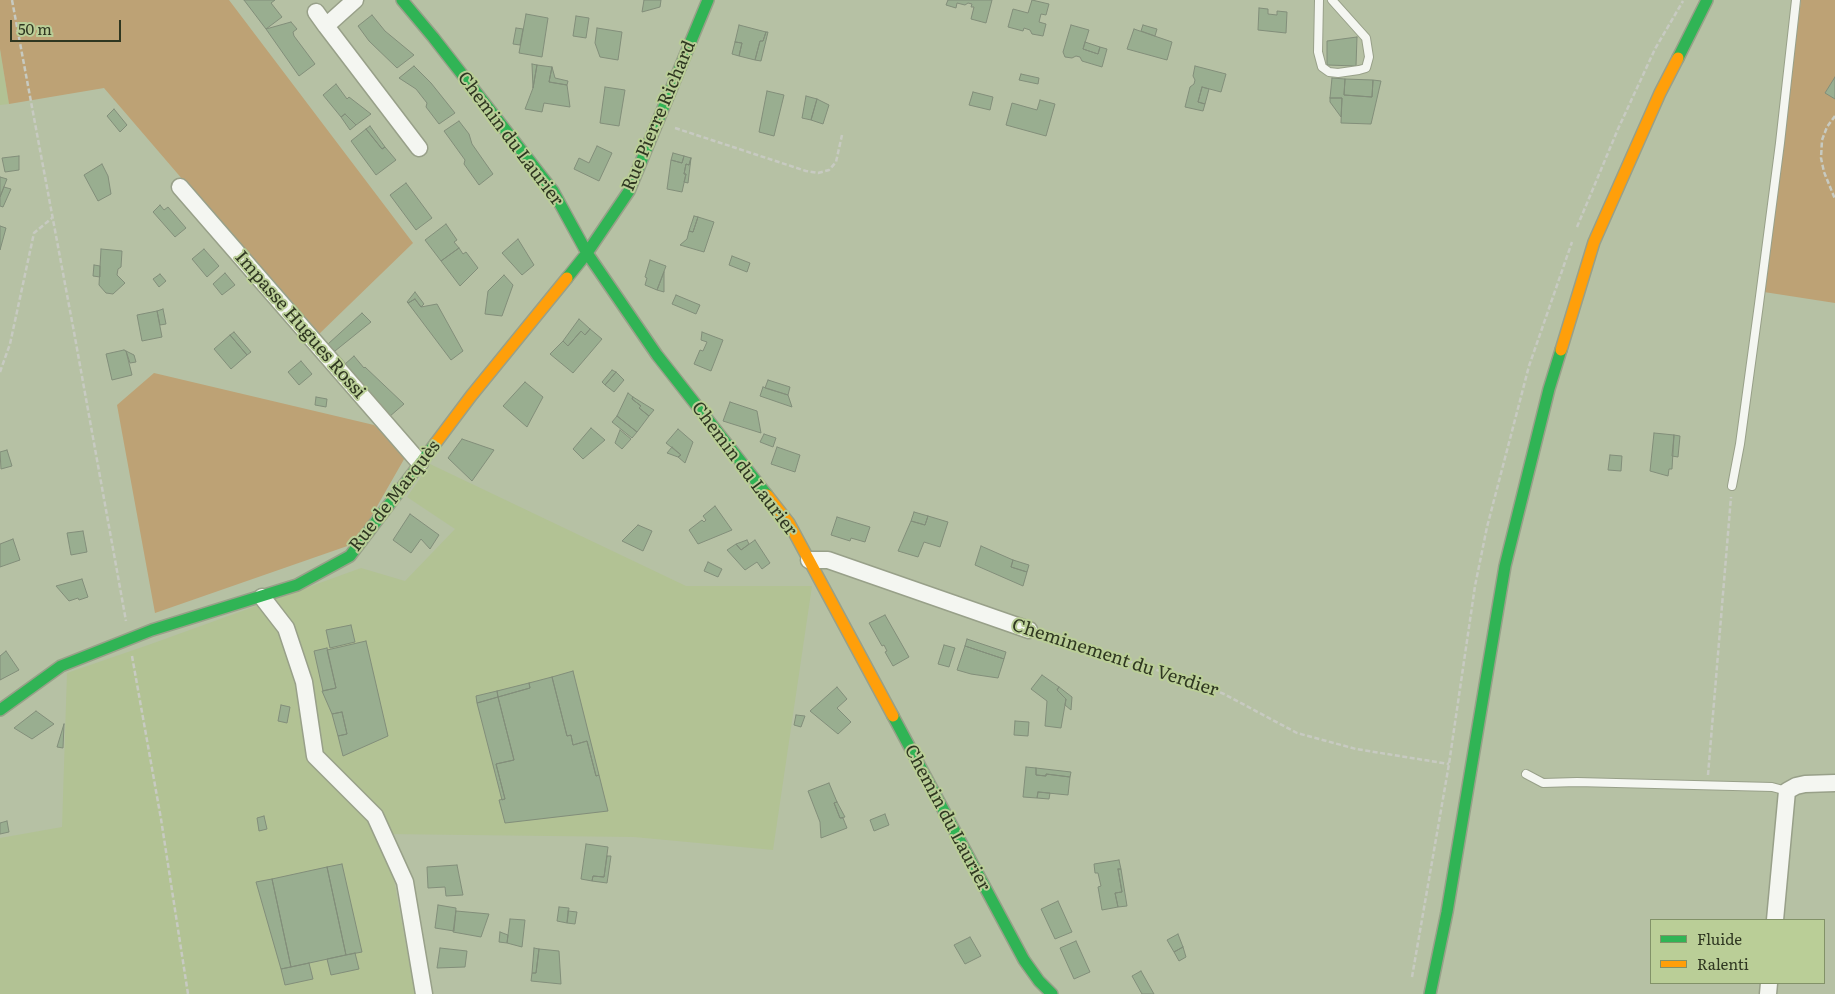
<!DOCTYPE html>
<html>
<head>
<meta charset="utf-8">
<style>
  body { margin:0 }
  #map { position:relative; width:1835px; height:994px; overflow:hidden; background:#b6c1a4; font-family:Literata,serif }
  canvas { display:block }
  .legend { position:absolute; left:1650px; top:919px; width:175px; height:65px; box-sizing:border-box; background:#bace97; border:1px solid #829268; margin:0; padding:6px 9px; list-style:none; font-size:15px; color:#2f3721 }
  .legend li { display:flex; align-items:center; gap:10px; height:25px }
  .legend b { width:25px; border:1px solid #829268 }
  .scale { position:absolute; left:10px; top:20px; width:111px; height:22px; box-sizing:border-box; border:2px solid #2f3721; border-top:0; padding-left:6px; font-size:15px; line-height:18px; white-space:nowrap; color:#2f3721; -webkit-text-stroke:4px #bace97; paint-order:stroke }
</style>
</head>
<body>
<div id="map">
<canvas width="1835" height="994"></canvas>
<ul class="legend">
<li><b style="height:6px;background:#30b455"></b>Fluide</li>
<li><b style="height:6px;background:#ff9f0a"></b>Ralenti</li>
</ul>
<div class="scale">50 m</div>
</div>
<script>
const c = document.querySelector('canvas').getContext('2d');
c.lineJoin = 'round';
function paint(path, color) {
  c.fillStyle = color;
  c.fill(path, 'evenodd');
}
function toPath(rows) {
  const path = new Path2D();
  for (const r of rows) {
    path.moveTo(r[0], r[1]);
    for (let i = 2; i < r.length; i += 2) path.lineTo(r[i], r[i + 1]);
  }
  return path;
}
function trace(path, color, width, dash) {
  c.strokeStyle = color;
  c.lineWidth = width;
  c.lineCap = dash ? 'butt' : 'round';
  c.setLineDash(dash || []);
  c.stroke(path);
}
function drawText(font, color, halo, rows, align = 'center') {
  c.font = font + ' Literata,serif';
  c.lineWidth = 4;
  c.setLineDash([]);
  c.textBaseline = 'middle';
  c.strokeStyle = halo;
  c.fillStyle = color;
  for (const [text, x, y, turn = 0] of rows) {
    c.save();
    c.translate(x, y);
    c.rotate((+turn || 0) * Math.PI / 180);
    c.textAlign = isNaN(turn) ? turn : align;
    if (halo) c.strokeText(text, 0, 0);
    c.fillText(text, 0, 0);
    c.restore();
  }
}
const built = toPath([
  [0,49,9,104,0,105],
  [430,464,686,586,812,586,773,850,634,837,383,834,387,842,415,994,0,994,0,838,62,827,67,673,151,644,361,568,405,581,455,529,407,497]
]);
const green = toPath([
  [0,0,229,0,413,243,317,336,104,88,9,104,0,49],
  [1801,0,1835,0,1835,303,1764,292],
  [154,373,374,425,407,454,356,543,155,613,117,405]
]);
const building = toPath([
  [244,0,275,0,271,3,282,17,266,29,244,0],
  [644,0,661,0,660,7,642,12,644,0],
  [948,0,992,0,986,23,971,19,974,7,971,7,972,4,968,3,965,5,957,3,956,8,946,5,948,0],
  [1032,0,1049,4,1046,15,1041,14,1039,22,1046,24,1043,36,1032,34,1030,30,1024,28,1023,31,1008,27,1013,9,1028,13,1032,0],
  [1259,8,1268,9,1268,14,1277,15,1277,11,1287,12,1286,33,1258,30,1259,8],
  [526,14,548,18,542,57,519,53,526,14],
  [372,15,385,31,414,55,397,68,369,41,358,26,372,15],
  [576,16,589,18,586,38,573,36,576,16],
  [291,22,297,29,293,32,294,36,315,64,299,76,266,29,291,22],
  [739,25,766,32,763,41,760,41,755,60,739,56,742,43,735,42,739,25],
  [1071,25,1089,30,1083,49,1098,54,1100,47,1107,49,1102,67,1082,61,1080,57,1076,56,1072,58,1065,57,1063,52,1071,25],
  [1143,25,1157,29,1155,36,1141,31,1143,25],
  [516,28,523,29,520,45,513,44,516,28],
  [597,28,622,32,618,60,600,57,595,43,597,28],
  [1134,29,1172,42,1167,60,1127,49,1134,29],
  [766,32,768,32,761,61,755,60,760,41,763,41,766,32],
  [1357,37,1356,66,1327,65,1327,41,1357,37],
  [735,42,742,43,739,56,732,54,735,42],
  [1085,42,1100,47,1098,54,1083,49,1085,42],
  [532,64,537,65,533,88,532,64],
  [537,65,552,67,549,82,567,85,570,107,544,103,542,112,525,109,533,88,537,65],
  [414,66,431,83,455,113,439,124,426,107,427,103,416,89,399,78,414,66],
  [1195,66,1226,74,1221,92,1202,87,1198,102,1205,104,1203,111,1185,107,1190,87,1194,84,1195,80,1193,76,1195,66],
  [552,67,555,78,568,81,567,85,549,82,552,67],
  [1021,74,1039,78,1038,84,1019,80,1021,74],
  [1835,77,1835,99,1825,93,1835,77],
  [1332,78,1345,79,1344,95,1372,97,1373,80,1381,81,1371,124,1341,123,1342,98,1330,98,1332,78],
  [1345,79,1373,80,1372,97,1344,95,1345,79],
  [336,84,347,99,349,97,371,114,356,125,345,114,341,117,323,95,336,84],
  [605,87,625,90,619,126,600,123,605,87],
  [1202,87,1209,89,1205,104,1198,102,1202,87],
  [767,91,784,95,774,136,759,132,767,91],
  [973,92,993,97,990,110,969,105,973,92],
  [806,96,817,99,811,120,802,118,806,96],
  [1330,98,1342,98,1341,117,1330,102,1330,98],
  [817,99,829,105,823,124,811,120,817,99],
  [1040,100,1055,104,1046,136,1006,125,1012,103,1037,110,1040,100],
  [114,109,127,125,120,132,107,116,114,109],
  [345,114,356,125,350,130,341,117,345,114],
  [459,121,469,134,472,144,493,174,479,185,464,164,465,160,444,131,459,121],
  [370,126,385,147,382,149,366,129,370,126],
  [366,129,382,149,385,147,396,160,376,175,351,141,366,129],
  [597,146,612,153,599,181,574,169,579,158,589,163,597,146],
  [673,153,684,156,682,163,671,160,673,153],
  [19,156,19,170,5,172,2,158,19,156],
  [684,156,691,158,689,165,686,164,684,174,686,174,682,192,667,189,671,160,682,163,684,156],
  [691,158,688,183,684,182,686,174,684,174,686,164,689,165,691,158],
  [102,164,108,176,111,194,98,201,84,175,102,164],
  [0,177,7,179,0,197,0,177],
  [406,183,432,218,416,230,390,195,406,183],
  [4,187,11,189,3,207,0,206,0,197,4,187],
  [160,205,164,210,168,207,186,228,175,237,153,212,160,205],
  [694,216,698,217,693,232,689,231,694,216],
  [698,217,714,222,704,252,680,245,687,239,689,231,693,232,698,217],
  [446,224,457,240,454,242,459,248,441,261,425,240,446,224],
  [0,226,6,228,0,250,0,226],
  [518,239,534,265,522,275,502,253,518,239],
  [459,248,463,254,466,252,478,268,460,286,441,261,459,248],
  [101,249,122,251,121,267,118,269,117,275,125,283,113,294,106,293,99,285,101,249],
  [204,249,219,266,207,277,192,259,204,249],
  [732,256,750,263,747,272,729,265,732,256],
  [650,260,666,266,657,290,645,285,647,278,645,277,650,260],
  [94,265,100,266,100,277,93,276,94,265],
  [664,272,664,292,657,290,664,272],
  [225,273,235,285,222,295,213,284,225,273],
  [160,274,166,281,159,287,153,279,160,274],
  [504,275,513,285,502,316,485,314,488,291,504,275],
  [415,292,424,304,421,307,415,299,408,303,407,302,415,292],
  [676,295,700,305,696,314,672,304,676,295],
  [415,299,421,307,437,304,463,351,451,360,408,303,415,299],
  [163,309,166,324,160,325,157,311,163,309],
  [157,311,162,337,142,341,137,315,157,311],
  [362,313,371,322,335,351,328,344,362,313],
  [579,319,590,329,585,335,581,331,568,346,563,341,579,319],
  [590,329,602,339,573,373,550,354,563,341,568,346,581,331,585,335,590,329],
  [234,332,251,352,247,355,230,335,234,332],
  [702,332,723,340,711,371,694,364,700,350,703,351,707,342,701,340,702,332],
  [230,335,247,355,231,369,214,349,230,335],
  [124,350,126,351,132,375,112,380,106,354,124,350],
  [126,351,134,355,136,362,130,363,126,351],
  [354,356,364,368,365,367,404,404,389,417,344,365,354,356],
  [301,361,312,374,299,385,288,372,301,361],
  [612,370,616,372,605,385,602,382,612,370],
  [616,372,624,380,614,392,605,385,616,372],
  [768,380,790,387,788,395,765,388,768,380],
  [525,382,543,397,527,427,503,406,525,382],
  [763,387,788,395,792,407,760,396,763,387],
  [628,393,633,397,632,399,641,406,639,408,649,416,637,432,617,416,628,393],
  [316,397,327,399,326,407,315,405,316,397],
  [633,397,654,410,649,416,639,408,641,406,632,399,633,397],
  [730,402,757,411,761,433,723,421,730,402],
  [617,416,637,432,632,438,612,422,617,416],
  [591,428,605,440,583,459,573,449,591,428],
  [678,429,693,442,685,463,678,457,681,455,666,443,678,429],
  [620,430,631,439,622,449,615,443,620,430],
  [1654,433,1674,435,1672,469,1669,469,1668,476,1650,471,1654,433],
  [764,434,776,438,773,447,760,442,764,434],
  [1674,435,1680,436,1678,457,1672,456,1674,435],
  [462,439,494,450,472,481,448,458,462,439],
  [672,447,681,455,678,457,667,453,672,447],
  [777,447,800,455,795,472,771,464,777,447],
  [7,450,12,466,1,469,0,452,7,450],
  [1610,455,1622,456,1621,471,1608,470,1610,455],
  [715,506,732,530,698,544,689,530,702,520,704,522,706,520,703,516,715,506],
  [914,512,928,516,925,525,911,521,914,512],
  [410,514,439,535,430,549,421,539,411,553,393,540,410,514],
  [928,516,948,522,940,547,924,542,918,557,898,551,911,521,925,525,928,516],
  [837,517,870,527,865,542,851,538,850,541,831,535,837,517],
  [638,525,652,531,643,551,622,541,638,525],
  [83,531,87,552,71,555,67,533,83,531],
  [13,539,20,560,0,567,0,544,13,539],
  [747,540,749,544,741,550,736,544,747,540],
  [755,540,770,563,762,569,757,562,745,570,727,550,736,544,741,550,755,540],
  [981,546,1013,560,1011,567,1027,572,1023,586,975,565,981,546],
  [1013,560,1029,565,1027,572,1011,567,1013,560],
  [708,562,722,569,718,577,704,571,708,562],
  [82,579,88,597,79,600,78,598,69,601,56,586,82,579],
  [885,615,909,657,893,666,885,652,887,651,884,645,882,646,869,623,885,615],
  [351,625,355,642,330,648,326,630,351,625],
  [967,639,1006,652,1004,659,965,646,967,639],
  [366,641,388,736,343,756,338,736,347,734,342,712,332,714,322,691,336,688,327,650,366,641],
  [944,645,955,648,949,667,938,664,944,645],
  [965,646,1004,659,998,678,971,674,957,670,965,646],
  [327,648,336,688,323,691,314,651,327,648],
  [6,651,19,670,0,680,0,656,6,651],
  [573,671,599,775,596,776,587,741,573,745,571,735,567,736,552,677,573,671],
  [1042,675,1059,687,1057,690,1066,699,1061,728,1045,726,1047,701,1031,689,1042,675],
  [552,677,567,736,571,735,573,745,587,741,596,776,599,775,608,811,505,823,499,800,505,799,496,764,514,760,498,697,530,688,529,683,552,677],
  [529,683,530,688,498,697,497,691,529,683],
  [837,687,847,699,837,708,851,722,838,734,810,711,837,687],
  [1059,687,1072,697,1071,710,1065,705,1066,699,1057,690,1059,687],
  [497,691,498,697,477,703,476,696,497,691],
  [498,697,514,760,496,764,505,799,502,800,477,703,498,697],
  [281,705,290,707,287,723,278,721,281,705],
  [36,711,54,724,32,739,14,728,36,711],
  [342,712,347,734,338,736,332,714,342,712],
  [796,715,805,716,801,727,794,725,796,715],
  [1015,721,1029,722,1028,736,1014,735,1015,721],
  [64,724,63,748,57,747,64,724],
  [1026,767,1036,768,1036,775,1046,776,1046,774,1070,777,1068,795,1038,792,1037,798,1023,797,1026,767],
  [1036,768,1071,772,1070,777,1046,774,1046,776,1036,775,1036,768],
  [829,783,837,802,834,803,840,818,843,818,847,828,821,838,820,822,808,791,829,783],
  [1038,792,1050,793,1049,799,1037,798,1038,792],
  [837,802,845,817,840,818,834,803,837,802],
  [885,814,889,825,874,831,870,820,885,814],
  [264,816,267,829,259,831,257,818,264,816],
  [7,821,9,832,0,834,0,823,7,821],
  [586,844,608,847,604,877,593,876,592,881,581,879,586,844],
  [607,856,611,856,607,883,592,881,593,876,604,877,607,856],
  [1119,860,1121,869,1118,869,1122,892,1115,893,1118,907,1102,910,1098,887,1101,886,1098,873,1095,873,1094,864,1119,860],
  [342,864,362,952,346,955,327,867,342,864],
  [457,865,463,895,446,896,445,887,428,888,427,867,457,865],
  [327,867,346,955,291,967,272,879,327,867],
  [1118,869,1121,869,1127,906,1118,907,1115,893,1122,892,1118,869],
  [272,879,291,967,281,969,256,882,272,879],
  [1058,901,1072,932,1055,939,1041,909,1058,901],
  [438,905,456,908,454,931,435,928,438,905],
  [559,907,569,908,567,923,557,921,559,907],
  [456,911,489,914,481,937,453,932,456,911],
  [568,911,577,912,575,924,567,923,568,911],
  [510,919,525,920,522,947,507,943,510,919],
  [500,932,508,935,507,943,499,942,500,932],
  [1178,934,1183,947,1174,952,1167,940,1178,934],
  [970,937,981,956,965,964,954,945,970,937],
  [1076,941,1090,972,1074,979,1060,948,1076,941],
  [1183,947,1186,957,1179,961,1174,952,1183,947],
  [440,948,467,951,465,967,437,968,440,948],
  [534,948,539,949,536,973,532,973,534,948],
  [539,949,559,951,561,984,531,981,532,973,536,973,539,949],
  [355,953,359,969,331,975,327,959,355,953],
  [309,963,313,979,285,985,281,969,309,963],
  [1141,971,1154,994,1142,994,1132,976,1141,971]
]);
const path = toPath([
  [12,0,74,332,126,621],
  [1835,116,1827,127,1822,140,1821,158,1824,172,1835,199],
  [675,128,806,171,818,173,829,170,836,162,842,135],
  [1577,227,1618,129,1655,49,1683,1],
  [0,372,10,344,34,233,52,218],
  [1042,634,1195,682,1224,694,1297,733,1356,749,1449,764],
  [132,656,161,819,188,994],
  [1708,775,1731,497],
  [1412,977,1449,764,1475,586,1487,527,1529,366,1572,242]
]);
const lane = toPath([
  [1319,0,1318,52,1322,67,1329,72,1338,73,1359,70,1366,68,1369,57,1366,38,1332,0],
  [1732,486,1740,444,1759,304,1780,143,1796,0],
  [1526,774,1543,783,1577,782,1772,787,1787,791]
]);
const street = toPath([
  [355,0,326,26,419,148],
  [316,12,326,26],
  [180,187,420,463],
  [809,560,828,560,1029,630],
  [262,597,286,628,304,682,315,756,375,816,405,882,424,994],
  [1775,920,1787,791,1796,786,1805,784,1835,783],
  [1768,994,1769,983]
]);
const fast = toPath([
  [402,0,433,37,553,191,587,253,657,355,767,495],
  [1678,58,1707,0],
  [567,278,587,253,629,191,708,0],
  [0,710,61,666,152,630,297,585,350,556,435,444],
  [893,716,1024,960,1039,981,1052,994],
  [1430,994,1447,912,1505,566,1549,389,1561,350]
]);
const slow = toPath([
  [1561,350,1594,242,1660,93,1678,58],
  [435,444,471,396,567,278],
  [767,495,789,523,893,716]
]);
const streetNames = [
  ["Rue Pierre Richard",659,116,-67],
  ["Chemin du Laurier",510,139,53],
  ["Impasse Hugues Rossi",300,325,49],
  ["Chemin du Laurier",744,469,53],
  ["Rue de Marquès",395,496,-52],
  ["Cheminement du Verdier",1115,658,18],
  ["Chemin du Laurier",947,818,62]
];
paint(built, '#b2c294');
paint(green, '#bda275');
paint(building, '#99ae90');
trace(building, '#828e7a', 1);
trace(lane, '#98a089', 10);
trace(street, '#98a089', 19);
trace(fast, '#98a089', 14);
trace(slow, '#98a089', 14);
trace(path, '#c7cac1', 2.5, [5, 2.5]);
trace(lane, '#f4f6f1', 8);
trace(street, '#f4f6f1', 16);
trace(fast, '#30b455', 11);
trace(slow, '#ff9f0a', 11);
drawText('18px', '#2f3721', '#bace97', streetNames);
</script>
</body>
</html>
